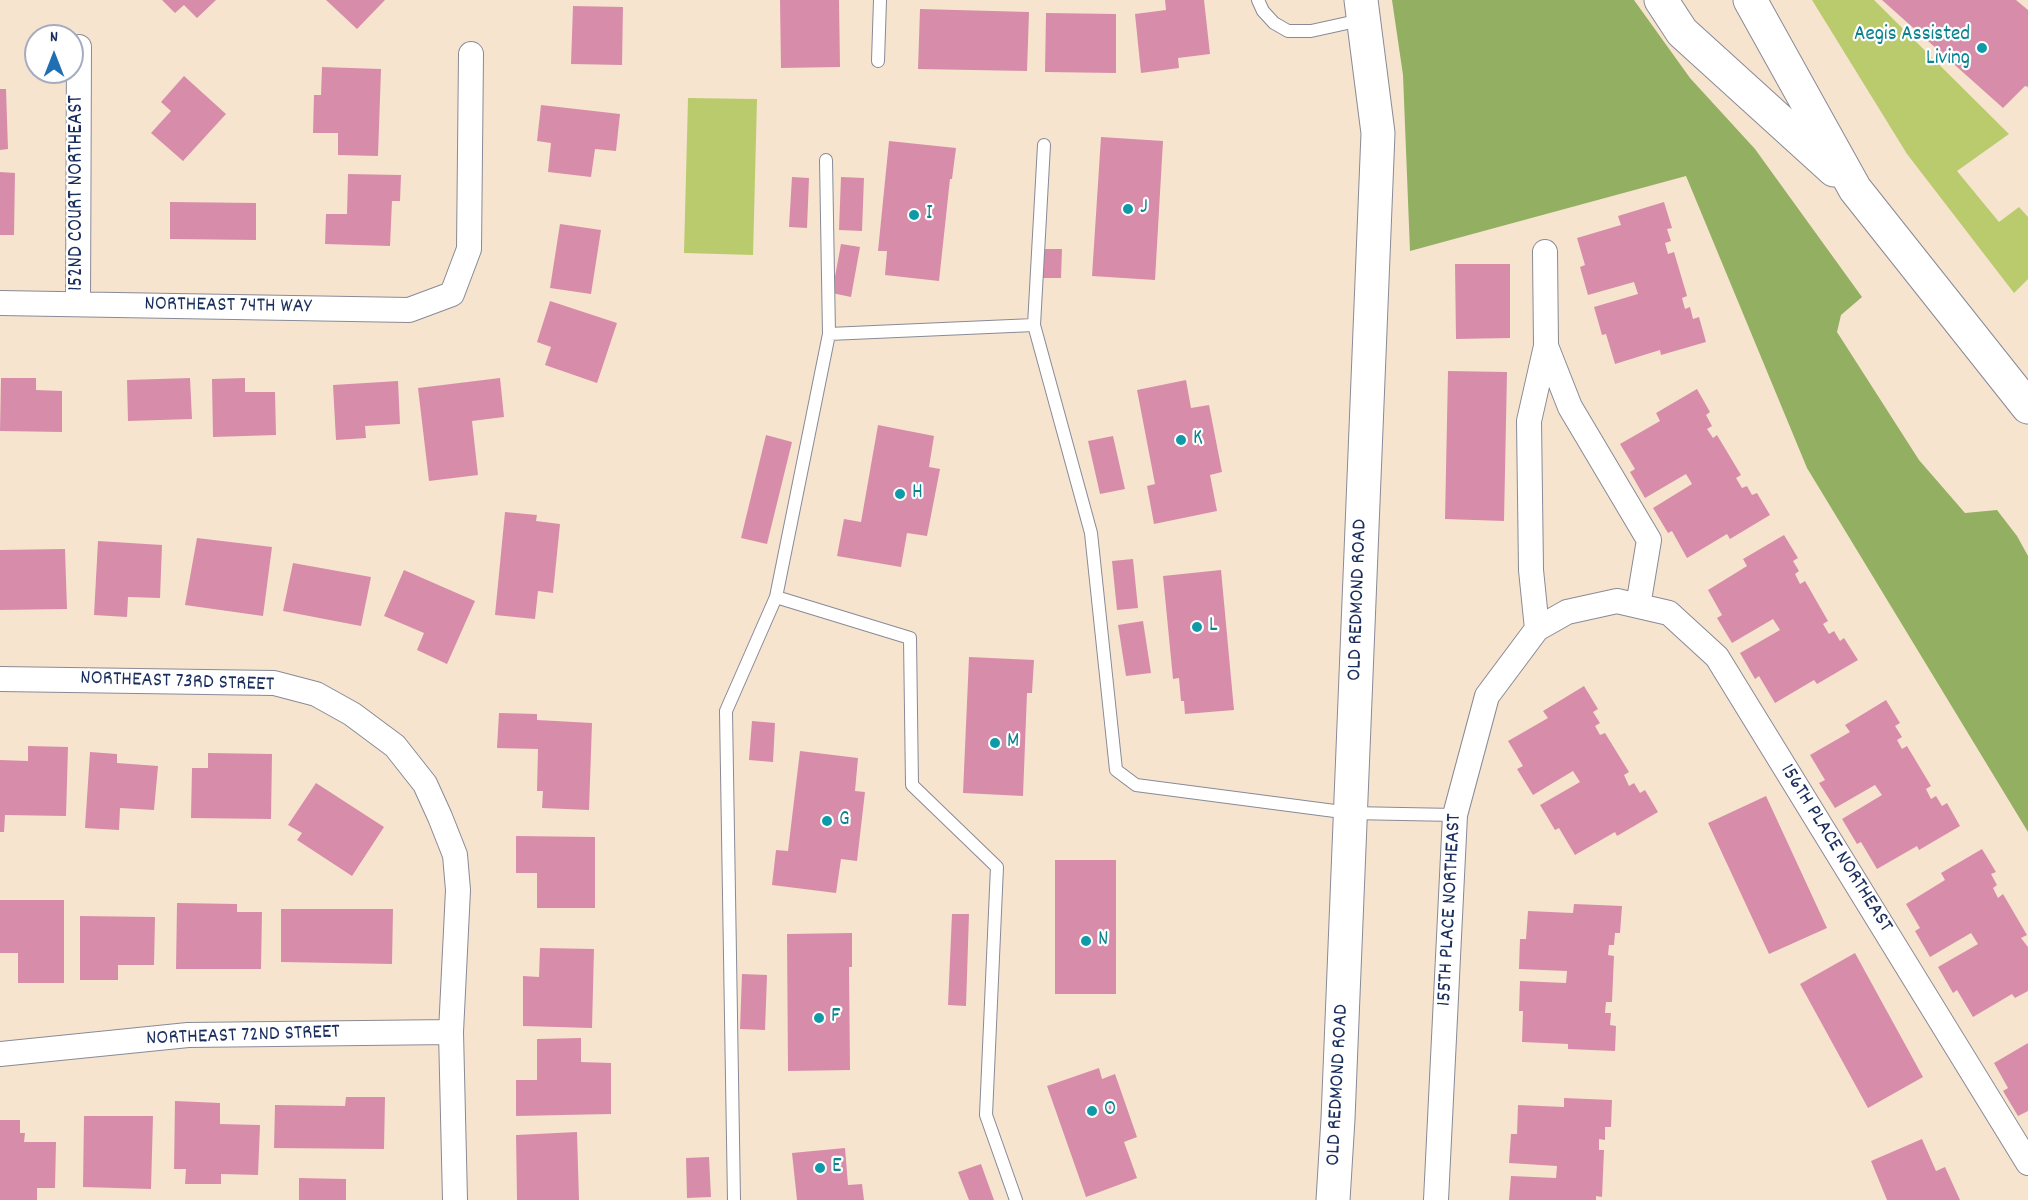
<!DOCTYPE html>
<html>
<head>
<meta charset="utf-8">
<style>
  body { margin:0 }
  #map { position:relative; width:2028px; height:1200px; overflow:hidden; background:#f7e4cf; font-family:Dekko,sans-serif }
  canvas { display:block }
  .north { position:absolute; left:24px; top:24px; width:60px; height:60px; box-sizing:border-box; background:#fff; border:2px solid #a4acbf; border-radius:50%; rotate:0deg; font-size:16px; font-weight:700; line-height:24px; text-align:center; color:#1b2f5e }
  .north::after { content:''; display:block; margin:auto; width:21px; height:27px; background:#1f6fb2; clip-path:polygon(50% 0,100% 100%,50% 72%,0 100%) }
</style>
</head>
<body>
<div id="map">
<canvas width="2028" height="1200"></canvas>
<div class="north">N</div>
</div>
<script>
const c = document.querySelector('canvas').getContext('2d');
c.lineJoin = 'round';
function paint(path, color) {
  c.fillStyle = color;
  c.fill(path, 'evenodd');
}
function toPath(rows) {
  const path = new Path2D();
  for (const r of rows) {
    path.moveTo(r[0], r[1]);
    for (let i = 2; i < r.length; i += 2) path.lineTo(r[i], r[i + 1]);
  }
  return path;
}
function trace(path, color, width, dash) {
  c.strokeStyle = color;
  c.lineWidth = width;
  c.lineCap = dash ? 'butt' : 'round';
  c.setLineDash(dash || []);
  c.stroke(path);
}
function drawText(font, color, halo, rows, align = 'center') {
  c.font = font + ' Dekko,sans-serif';
  c.lineWidth = 4.5;
  c.setLineDash([]);
  c.textBaseline = 'middle';
  c.strokeStyle = halo;
  c.fillStyle = color;
  for (const [text, x, y, turn = 0] of rows) {
    c.save();
    c.translate(x, y);
    c.rotate((+turn || 0) * Math.PI / 180);
    c.textAlign = isNaN(turn) ? turn : align;
    if (halo) c.strokeText(text, 0, 0);
    c.fillText(text, 0, 0);
    c.restore();
  }
}
const green = toPath([
  [1812,0,1874,0,2009,134,1957,171,1999,222,2019,207,2028,217,2028,279,2014,293,1907,154],
  [688,98,757,99,753,255,684,253]
]);
const forest = toPath([
  [1392,0,1634,0,1690,78,1755,149,1862,297,1841,315,1837,332,1919,460,1965,513,1997,510,2017,536,2028,556,2028,832,1807,468,1686,176,1410,251,1403,75]
]);
const building = toPath([
  [162,0,216,0,197,18,184,5,175,13],
  [326,0,385,0,357,29],
  [780,0,839,0,840,67,781,68],
  [1165,0,1204,0,1210,54,1178,58,1179,68,1141,73,1135,14,1166,10],
  [1882,0,2016,0,2028,10,2028,87,2025,86,2003,108],
  [573,6,623,7,622,65,571,64],
  [920,9,1029,12,1027,71,918,69],
  [1046,13,1116,14,1116,73,1045,72],
  [322,67,381,69,378,156,338,155,338,133,313,133,314,95,321,95],
  [184,76,226,114,183,161,151,133,171,111,161,102],
  [0,89,6,89,8,149,0,150],
  [541,105,620,114,616,151,595,149,591,177,548,172,551,143,537,141],
  [1101,137,1163,141,1155,280,1092,276],
  [889,141,956,148,952,179,950,179,939,281,885,275,887,251,878,251],
  [0,172,15,173,14,235,0,235],
  [348,174,401,175,400,201,392,201,390,246,325,244,326,214,347,214],
  [792,177,809,178,807,228,789,227],
  [841,177,864,178,862,231,839,230],
  [170,202,256,203,256,240,170,239],
  [1664,202,1672,228,1667,229,1671,241,1665,243,1668,254,1674,252,1687,296,1682,298,1685,309,1690,307,1693,319,1699,317,1706,342,1661,355,1660,350,1615,364,1606,334,1602,335,1594,307,1638,294,1634,282,1588,295,1580,267,1585,265,1577,238,1621,225,1618,216],
  [560,224,601,230,591,294,550,288],
  [841,244,860,247,851,297,832,293],
  [1043,249,1062,249,1061,278,1043,278],
  [1455,264,1510,264,1510,338,1456,339],
  [550,301,617,323,597,383,545,365,551,347,537,342],
  [1448,371,1507,372,1504,521,1445,519],
  [1,378,36,378,36,390,62,391,62,432,0,431],
  [190,378,192,419,128,421,127,380],
  [245,378,245,392,275,392,276,435,213,437,212,379],
  [500,378,504,417,472,421,478,475,429,481,418,388],
  [1186,380,1191,408,1209,405,1222,472,1210,475,1217,511,1154,524,1147,486,1155,484,1137,390],
  [398,381,400,424,365,426,366,438,336,440,333,385],
  [1697,389,1710,412,1706,415,1712,426,1707,429,1713,438,1717,435,1741,475,1736,478,1742,488,1747,486,1752,495,1757,493,1770,515,1730,539,1727,534,1687,558,1672,531,1668,533,1653,508,1692,484,1686,474,1645,498,1630,472,1635,469,1620,444,1660,421,1656,413],
  [878,425,934,436,929,467,940,469,927,536,907,533,901,567,837,556,844,519,861,522],
  [766,435,792,442,767,544,741,538],
  [1113,436,1125,489,1100,494,1088,441],
  [505,512,537,515,536,521,560,524,553,593,538,591,535,619,495,615],
  [1784,535,1798,558,1793,561,1799,571,1795,574,1800,584,1805,581,1828,621,1823,624,1829,634,1834,631,1840,641,1844,638,1858,660,1817,684,1814,680,1775,703,1759,676,1755,679,1740,653,1780,630,1773,619,1732,643,1717,618,1722,615,1708,590,1747,566,1743,559],
  [197,538,272,547,263,616,185,605],
  [98,541,162,545,160,598,128,597,127,617,94,615],
  [65,549,67,609,0,610,0,550],
  [1133,559,1138,608,1117,610,1112,561],
  [293,563,371,577,361,626,283,611],
  [404,570,475,601,447,664,417,650,424,633,384,616],
  [1221,570,1234,710,1185,714,1184,701,1181,701,1179,678,1173,679,1163,576],
  [1143,621,1151,673,1126,676,1118,625],
  [969,657,1034,660,1032,693,1027,693,1023,796,963,793],
  [1584,686,1598,709,1593,712,1600,723,1595,726,1600,735,1605,733,1629,772,1624,775,1629,786,1634,783,1640,793,1645,790,1658,812,1617,836,1615,832,1575,855,1559,828,1555,830,1540,805,1580,782,1573,771,1533,795,1517,769,1523,766,1508,741,1548,718,1543,711],
  [1886,700,1900,723,1895,726,1902,737,1897,740,1902,749,1907,746,1931,786,1926,789,1931,799,1936,796,1942,806,1947,803,1960,826,1919,850,1917,846,1877,869,1861,842,1857,844,1842,819,1882,795,1875,785,1835,808,1819,783,1825,780,1810,755,1850,732,1845,725],
  [499,713,537,714,537,720,592,723,589,810,542,808,543,791,537,791,538,749,497,748],
  [752,721,775,723,773,762,749,760],
  [28,746,68,747,66,816,5,815,4,832,0,832,0,760,28,761],
  [800,751,858,758,855,791,865,792,857,861,841,859,836,893,772,885,776,850,788,851],
  [90,752,117,754,117,763,158,766,154,810,120,808,119,830,85,828],
  [208,753,272,754,271,819,191,818,192,768,208,768],
  [316,783,384,827,352,876,297,840,302,833,288,825],
  [1766,796,1827,928,1769,954,1708,823],
  [516,836,595,837,595,908,537,908,537,873,516,873],
  [1982,849,1996,872,1991,874,1997,885,1993,888,1998,898,2003,894,2027,935,2021,938,2028,947,2028,991,2015,998,2012,994,1973,1017,1957,990,1953,993,1938,967,1978,944,1971,933,1930,957,1915,931,1920,928,1906,904,1945,880,1941,873],
  [1055,860,1116,860,1116,994,1055,994],
  [0,900,64,900,64,983,18,983,18,953,0,953],
  [177,903,237,904,237,912,262,912,261,969,176,969],
  [1574,904,1622,906,1620,933,1615,933,1614,945,1609,945,1608,955,1614,956,1612,1002,1606,1002,1605,1013,1611,1013,1610,1025,1616,1026,1615,1051,1568,1049,1568,1044,1522,1042,1523,1011,1519,1011,1520,981,1566,983,1567,971,1519,969,1520,939,1526,939,1528,911,1573,913],
  [281,909,393,909,392,964,281,962],
  [952,914,969,914,966,1006,948,1005],
  [80,916,155,917,154,965,118,965,118,980,80,980],
  [852,933,852,967,849,967,850,1070,788,1071,787,934],
  [540,948,594,949,592,1028,523,1026,523,976,539,977],
  [1855,953,1923,1077,1868,1108,1800,984],
  [742,974,767,975,765,1030,740,1029],
  [581,1038,581,1062,611,1063,611,1114,516,1116,516,1080,537,1080,537,1039],
  [2028,1043,2028,1111,2018,1116,2003,1091,2008,1088,1994,1063],
  [1099,1068,1102,1079,1115,1074,1137,1137,1124,1142,1137,1178,1086,1197,1047,1086],
  [346,1097,385,1097,384,1149,274,1148,275,1105,345,1106],
  [1564,1098,1612,1100,1611,1127,1605,1127,1605,1140,1599,1139,1599,1150,1604,1150,1602,1197,1596,1196,1596,1200,1509,1200,1511,1176,1556,1178,1557,1166,1509,1163,1511,1134,1517,1134,1518,1105,1564,1107],
  [175,1101,220,1103,220,1124,260,1125,258,1175,221,1174,221,1184,185,1184,186,1169,174,1169],
  [84,1116,153,1116,151,1189,83,1187],
  [0,1120,20,1120,20,1133,25,1133,24,1142,56,1142,55,1188,37,1188,37,1200,0,1200],
  [577,1132,579,1200,517,1200,516,1135],
  [1922,1139,1936,1171,1945,1167,1960,1200,1887,1200,1871,1161],
  [845,1148,848,1185,862,1184,864,1200,797,1200,792,1153],
  [709,1157,711,1197,687,1198,686,1158],
  [981,1164,994,1200,969,1200,958,1172],
  [299,1178,346,1179,346,1200,299,1200]
]);
const service = toPath([
  [1258,0,1263,11,1274,23,1288,31,1311,31,1361,20],
  [878,61,880,0],
  [1044,145,1034,325,1091,533,1116,770,1136,785,1350,813,1455,815],
  [829,334,1034,325],
  [776,597,910,638,912,785,997,867,986,1115,1016,1200],
  [734,1200,726,711,776,597,829,334,826,160]
]);
const minor = toPath([
  [1545,252,1546,346],
  [0,303,409,310,452,294,469,249,471,54],
  [78,304,79,47],
  [1537,629,1531,570,1529,421,1546,346,1570,407,1649,540,1638,606],
  [0,679,274,683,316,694,352,714,395,746,425,784,440,817,455,855,458,890,451,1032,455,1200],
  [0,1054,188,1035,451,1032],
  [1436,1200,1455,815,1487,696,1537,629,1567,612,1617,601,1669,613,1717,657,2028,1163]
]);
const secondary = toPath([
  [1661,0,1682,32,1834,170],
  [1750,0,1855,189,2028,407],
  [1333,1200,1338,1119,1378,133,1361,0]
]);
const markers = [
  [1982,48,6,"#0f9aa8"],
  [1128,209,6,"#0f9aa8"],
  [914,215,6,"#0f9aa8"],
  [1181,440,6,"#0f9aa8"],
  [900,494,6,"#0f9aa8"],
  [1197,627,6,"#0f9aa8"],
  [995,743,6,"#0f9aa8"],
  [827,821,6,"#0f9aa8"],
  [1086,941,6,"#0f9aa8"],
  [819,1018,6,"#0f9aa8"],
  [1092,1111,6,"#0f9aa8"],
  [820,1168,6,"#0f9aa8"]
];
const cultureNames = [
  ["Aegis Assisted",1970,36,"right"],
  ["Living",1970,60,"right"],
  ["J",1140,209],
  ["I",926,215],
  ["K",1193,440],
  ["H",912,494],
  ["L",1209,627],
  ["M",1007,743],
  ["G",839,821],
  ["N",1098,941],
  ["F",831,1018],
  ["O",1104,1111],
  ["E",832,1168]
];
const streetNames = [
  ["152ND COURT NORTHEAST",78,193,-90],
  ["NORTHEAST 74TH WAY",228,307,1],
  ["OLD REDMOND ROAD",1359,600,-88],
  ["NORTHEAST 73RD STREET",177,683,2],
  ["156TH PLACE NORTHEAST",1835,849,58],
  ["155TH PLACE NORTHEAST",1451,910,-87],
  ["NORTHEAST 72ND STREET",243,1037,-2],
  ["OLD REDMOND ROAD",1339,1085,-87]
];
paint(green, '#bacb6e');
paint(forest, '#93af61');
paint(building, '#d78daa');
trace(service, '#898a96', 14);
trace(minor, '#898a96', 26);
trace(secondary, '#898a96', 35);
trace(service, '#fff', 12);
trace(minor, '#fff', 24);
trace(secondary, '#fff', 33);
for (const [x, y, r, color] of markers) {
  const dot = new Path2D();
  dot.arc(x, y, r, 0, 2 * Math.PI);
  c.fillStyle = color;
  c.fill(dot);
  trace(dot, '#fff', 2);
}
drawText('21px', '#0d838f', '#fff', cultureNames, 'left');
drawText('21px', '#1b2f5e', '#fff', streetNames);
</script>
</body>
</html>
